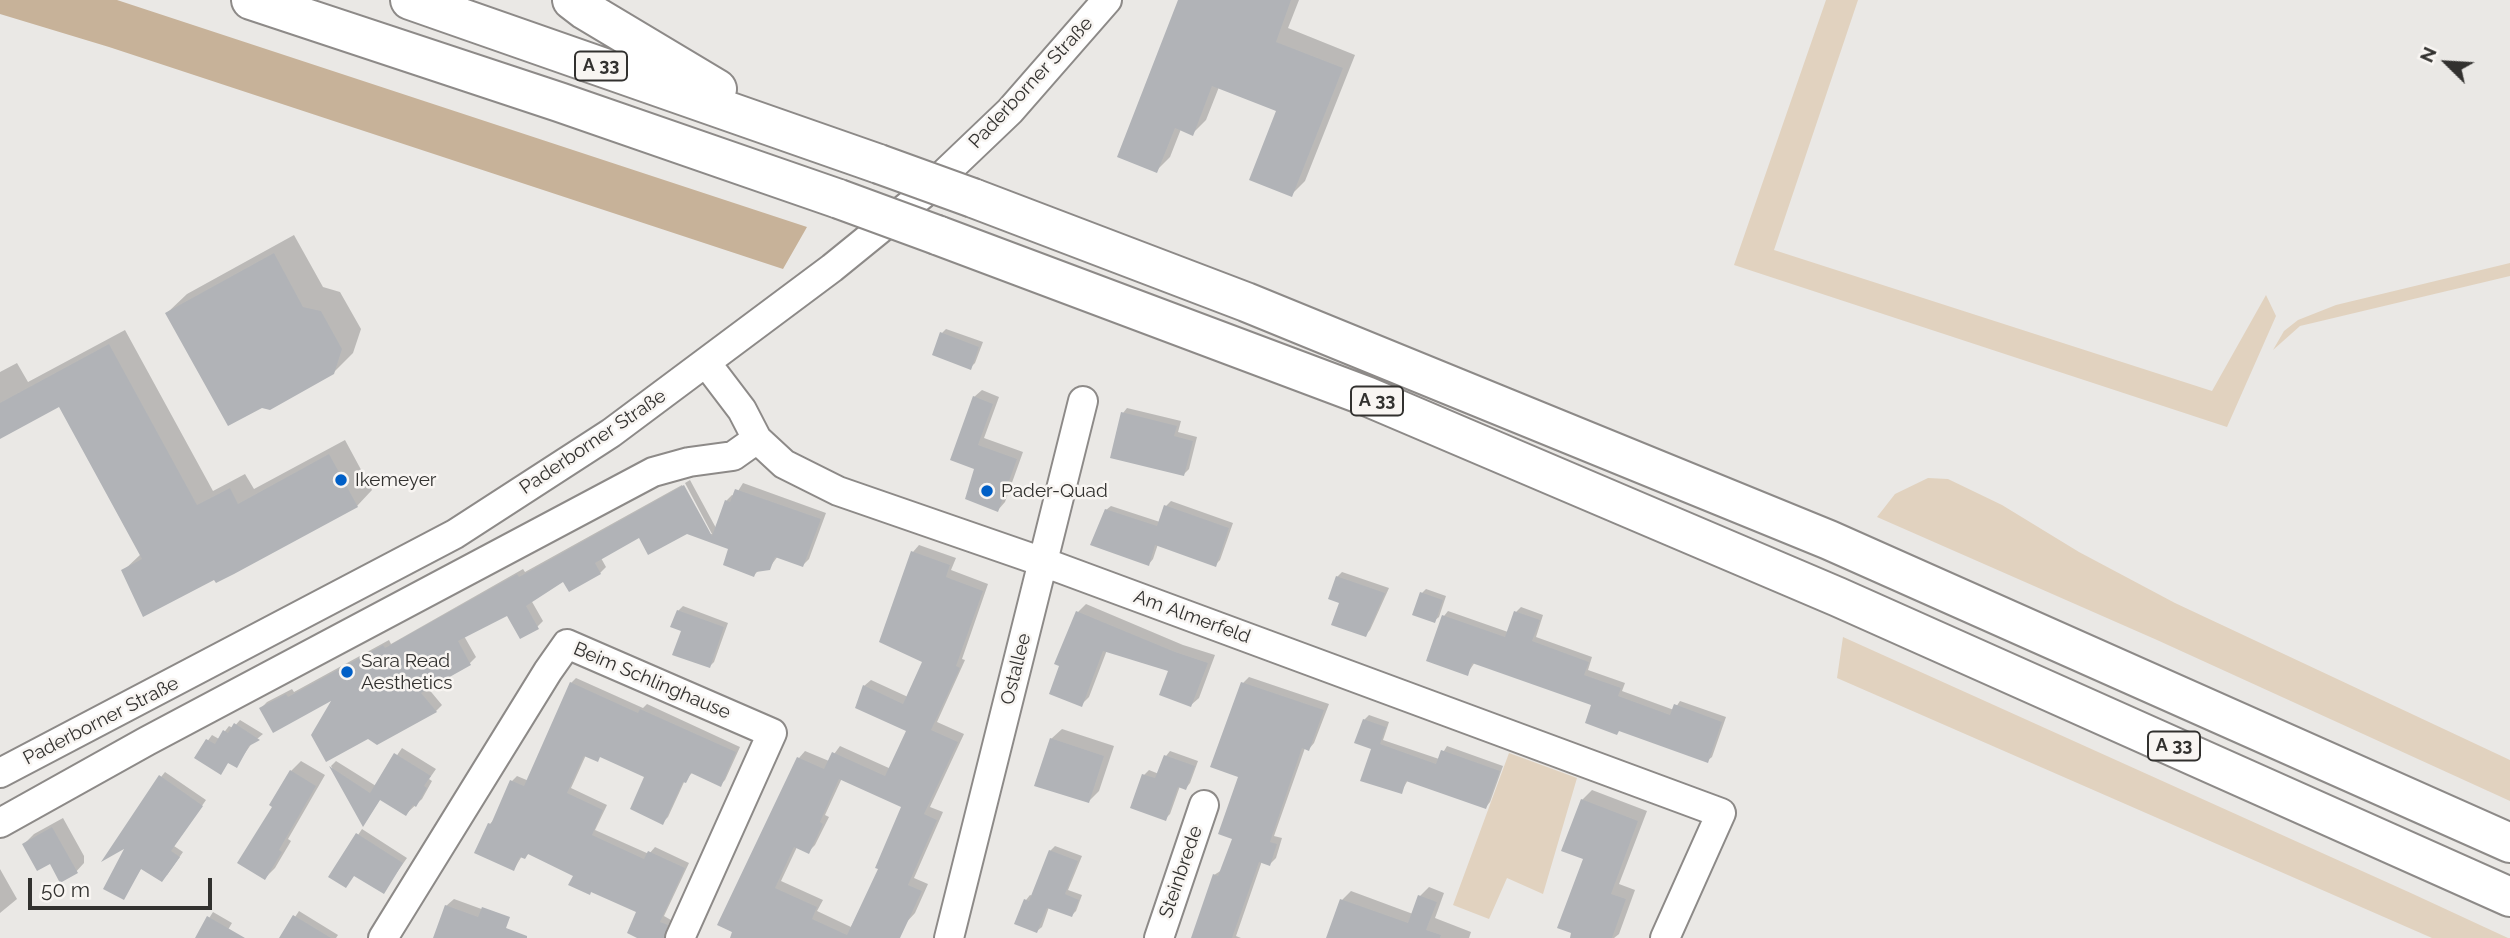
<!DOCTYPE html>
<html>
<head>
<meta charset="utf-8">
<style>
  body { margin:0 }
  #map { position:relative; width:2510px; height:938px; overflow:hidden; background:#eae8e5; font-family:Raleway,sans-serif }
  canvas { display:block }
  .north { position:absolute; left:2412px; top:28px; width:70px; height:70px; -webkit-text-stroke:5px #f8f5f2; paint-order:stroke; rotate:294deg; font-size:19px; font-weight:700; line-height:28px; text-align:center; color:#32312f }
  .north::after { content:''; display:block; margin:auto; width:24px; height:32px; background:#32312f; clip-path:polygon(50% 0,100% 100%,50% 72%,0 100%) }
  .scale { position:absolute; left:28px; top:878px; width:184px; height:32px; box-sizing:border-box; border:4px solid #32312f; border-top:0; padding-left:9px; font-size:21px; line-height:24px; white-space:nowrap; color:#32312f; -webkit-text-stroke:5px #f8f5f2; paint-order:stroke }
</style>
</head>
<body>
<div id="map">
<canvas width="2510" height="938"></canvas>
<div class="north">N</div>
<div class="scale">50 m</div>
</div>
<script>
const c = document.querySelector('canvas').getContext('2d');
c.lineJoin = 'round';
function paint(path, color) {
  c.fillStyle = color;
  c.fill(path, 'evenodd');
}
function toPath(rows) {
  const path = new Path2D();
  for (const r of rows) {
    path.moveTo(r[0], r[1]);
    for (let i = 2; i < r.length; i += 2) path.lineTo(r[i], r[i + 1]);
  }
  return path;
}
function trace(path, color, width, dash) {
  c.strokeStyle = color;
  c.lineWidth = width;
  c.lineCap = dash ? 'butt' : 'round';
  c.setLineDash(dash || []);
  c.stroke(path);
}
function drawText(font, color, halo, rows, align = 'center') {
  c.font = font + ' Raleway,sans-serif';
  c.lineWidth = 5;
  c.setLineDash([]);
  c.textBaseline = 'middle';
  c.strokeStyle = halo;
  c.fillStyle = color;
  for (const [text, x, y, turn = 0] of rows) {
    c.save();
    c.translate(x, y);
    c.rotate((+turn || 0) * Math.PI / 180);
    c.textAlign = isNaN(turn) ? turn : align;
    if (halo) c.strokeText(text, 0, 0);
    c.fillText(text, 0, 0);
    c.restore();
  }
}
const green = toPath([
  [1826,0,1858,0,1774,250,2212,391,2266,295,2276,316,2227,427,1734,265],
  [2510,263,2510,276,2300,326,2273,350,2284,331,2298,320,2336,305],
  [1928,478,1948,479,2002,505,2079,552,2175,603,2510,760,2510,801,2157,640,1877,517,1895,494],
  [1843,637,2413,894,2508,938,2432,938,1837,678],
  [1509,753,1577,778,1543,894,1507,878,1489,919,1453,905]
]);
const forest = toPath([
  [0,0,117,0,807,227,783,269,109,47,0,14]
]);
const shadow = toPath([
  [1180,0,1299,0,1288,28,1355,55,1305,181,1291,195,1279,110,1219,87,1206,120,1193,133,1181,129,1170,157,1157,170],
  [294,235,323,287,340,292,361,329,353,353,333,373,167,313,187,294],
  [946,329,983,342,975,363,970,368,942,333],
  [125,330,213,491,245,474,254,489,345,440,372,490,357,506,215,578,123,571,141,554,60,404,0,437,0,372,17,363,28,382],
  [982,390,999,397,984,438,1023,452,1005,502,998,510,976,468,974,397],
  [1127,408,1181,421,1178,432,1197,437,1189,469,1184,474,1123,413],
  [690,480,716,528,726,501,732,495,735,496,743,483,826,513,809,559,803,565,778,556,769,568,759,570,754,575,730,548,687,532,640,536,601,558,606,567,600,573,564,580,531,600,543,621,537,627,507,614,464,636,476,657,470,663,427,687,442,705,436,711,336,696,261,708,267,702,292,689,294,692,389,640,391,644,523,569,525,572,682,485,708,534,712,534,685,483],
  [1171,501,1233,523,1220,560,1215,565,1158,544,1153,559,1149,564,1106,510,1111,506,1160,522,1166,506],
  [919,545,956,558,951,570,988,584,962,659,965,660,937,722,964,734,930,807,943,812,914,878,928,884,915,913,892,938,743,938,720,925,799,758,805,751,829,761,840,746,891,769,909,731,864,686,871,680,908,697,925,661,913,552],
  [842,778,904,806,880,869,851,927,817,911,823,900,781,881,797,847,808,852,815,845,829,817,825,815],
  [1342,572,1389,588,1370,630,1365,635,1341,602,1337,577],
  [1426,589,1446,596,1439,617,1434,621,1422,593],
  [1086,604,1183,645,1215,655,1199,698,1191,705,1170,670,1107,650,1089,697,1081,705,1062,665,1056,663,1078,612],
  [683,606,728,623,714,662,710,666,683,630,678,611],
  [1521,607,1543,615,1536,637,1592,657,1588,670,1625,683,1622,691,1674,710,1680,701,1726,717,1712,757,1707,761,1593,704,1475,662,1467,674,1428,660,1444,616,1448,611,1508,632,1516,612],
  [1249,677,1329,704,1314,743,1309,749,1305,748,1274,836,1282,838,1276,858,1270,864,1262,861,1236,936,1241,938,1192,938,1214,875,1222,870,1234,838,1240,776,1243,683],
  [576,678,643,708,647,704,740,747,725,780,720,785,693,772,685,780,668,817,663,822,647,776,602,755,586,755,571,788,607,805,595,830,649,854,655,847,689,863,664,916,671,920,662,938,642,938,639,912,575,875,529,853,525,857,522,856,514,869,490,824,495,818,512,781,517,776,529,781,571,683],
  [1369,715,1389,722,1383,740,1439,759,1447,746,1503,766,1490,802,1486,807,1408,780,1401,792,1373,748,1364,720],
  [240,720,263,734,252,743,236,766,229,761,221,772,196,757,212,735,219,739,229,726,233,728],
  [1062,729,1114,746,1099,791,1089,801,1051,739],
  [402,748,436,769,429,779,432,781,422,799,406,814,381,798,363,824,331,766,336,761,376,786],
  [1170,751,1198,761,1190,783,1186,788,1180,786,1170,814,1165,819,1144,775,1149,770,1159,774,1166,756],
  [301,761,325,775,288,839,291,841,275,868,265,878,291,771],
  [165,772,206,800,174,846,183,852,167,875,142,867,123,898,129,845,161,777],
  [1592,790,1647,811,1619,884,1635,890,1619,934,1614,938,1573,938,1585,858,1582,800],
  [63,818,84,856,84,863,74,874,24,844,34,834],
  [362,829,407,858,383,892,355,874,346,886,331,876],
  [1055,846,1082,856,1068,890,1082,895,1076,911,1072,915,1049,907,1042,927,1037,931,1026,900,1030,895,1033,896,1050,851],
  [0,869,17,899,0,913],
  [1429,887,1444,893,1435,918,1471,932,1469,938,1328,938,1342,900,1351,891,1413,914,1420,896],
  [454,899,498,915,489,938,435,938,446,906],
  [299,911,338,935,336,938,281,938],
  [213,912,232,923,223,938,205,938,199,934]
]);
const building = toPath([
  [1178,0,1291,0,1276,42,1343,68,1292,197,1249,180,1276,111,1212,86,1193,136,1175,128,1157,173,1117,157],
  [274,253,303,307,321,311,342,349,334,374,270,410,262,408,228,426,165,313],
  [940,332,979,347,971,370,932,355],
  [109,344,197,505,230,488,238,504,329,454,358,507,234,574,216,583,214,580,143,617,121,570,142,559,59,407,0,439,0,403],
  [973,396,993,404,978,445,1017,459,998,512,965,499,974,469,950,460],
  [1121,412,1177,426,1174,436,1193,441,1184,476,1110,458],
  [684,485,712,536,725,500,730,502,735,489,821,519,803,567,775,557,770,570,756,572,754,577,723,565,728,549,687,534,648,555,639,538,595,563,601,574,569,592,563,582,526,606,539,629,520,639,507,616,458,641,471,665,421,693,437,712,377,745,368,739,326,762,311,735,331,701,273,733,259,708,286,694,288,697,383,645,385,648,517,574,519,577],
  [1164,505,1229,528,1216,567,1155,545,1149,566,1090,545,1105,509,1157,526],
  [911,551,950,565,946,577,983,591,956,666,960,668,931,730,958,742,924,814,937,820,908,885,922,891,900,938,730,938,732,932,717,925,797,757,824,769,832,752,885,776,906,731,855,708,863,685,903,704,922,662,879,642],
  [839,779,901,807,875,868,878,869,847,935,812,919,817,907,775,888,794,847,809,854,823,824,820,822],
  [1336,576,1385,593,1366,637,1331,625,1339,603,1328,599],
  [1420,592,1443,600,1435,623,1412,615],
  [677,610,724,627,710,668,672,655,681,631,670,627],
  [1076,611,1175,652,1208,663,1191,707,1159,695,1168,671,1103,651,1082,707,1049,694,1059,666,1054,664],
  [1514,611,1540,620,1532,641,1589,662,1584,675,1621,688,1618,696,1670,715,1674,704,1722,722,1708,763,1619,731,1617,735,1585,723,1591,705,1472,663,1468,676,1426,661,1442,615,1505,637],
  [570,682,638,713,640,709,736,752,721,787,691,773,686,783,683,782,663,825,630,809,644,777,600,757,598,762,584,756,567,793,603,810,592,835,644,859,648,851,685,868,660,922,668,925,664,938,637,938,627,933,636,912,591,892,590,895,568,885,573,876,528,854,525,859,520,857,514,871,474,853,488,823,491,824,510,780,524,786],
  [1241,682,1324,710,1309,751,1302,748,1270,842,1277,844,1270,866,1259,862,1232,938,1191,938,1213,874,1218,876,1232,839,1218,834,1238,777,1210,767],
  [1363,719,1386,727,1380,744,1436,764,1441,750,1500,771,1486,809,1406,781,1402,794,1360,781,1371,749,1354,743],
  [234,723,260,740,249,746,237,768,228,763,221,775,194,758,206,739,215,744,223,730,228,733],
  [1050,738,1104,756,1089,803,1034,786],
  [394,753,431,776,424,786,427,788,416,807,413,805,406,816,380,800,363,827,329,766,370,793],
  [1164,755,1195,766,1186,790,1178,787,1166,821,1130,808,1142,774,1155,778],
  [290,770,316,786,279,850,282,852,265,880,237,863,272,807,269,805],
  [159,775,203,806,171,851,180,857,162,882,141,869,124,900,103,889,124,849,101,862],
  [1581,799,1638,821,1611,894,1626,899,1612,938,1570,938,1571,933,1557,928,1583,859,1561,851],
  [52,827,78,873,60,883,50,864,37,871,22,844],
  [356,833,403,863,384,894,354,876,346,888,328,877],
  [1049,850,1078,861,1065,894,1079,900,1072,917,1047,908,1037,933,1014,924,1024,899,1029,901],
  [1418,895,1437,902,1426,930,1441,935,1440,938,1326,938,1340,899,1408,923],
  [445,905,478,917,482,907,510,917,506,928,527,936,527,938,433,938],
  [293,915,331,938,279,938],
  [207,916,245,938,195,938]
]);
const minor = toPath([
  [707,364,742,410,757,439,784,464,838,491,1043,562,1721,813,1665,938],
  [0,773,455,534,611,433,832,268,923,194,1010,111,1107,0],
  [0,823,147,741,653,472,689,462,733,456,757,439],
  [383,938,548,671,567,644,772,733,680,938],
  [949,938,1083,401],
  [1159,938,1204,805]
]);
const highway = toPath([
  [251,0,559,102,839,199],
  [410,0,879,164],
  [572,0,585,10,717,89],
  [973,198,1246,302,1829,540,2510,843],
  [937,235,1366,396,1838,597,2510,897]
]);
const highwayBridge = toPath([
  [879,164,973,198],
  [839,199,937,235]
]);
const markers = [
  [341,480,7,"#005fc7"],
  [987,491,7,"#005fc7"],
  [347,672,7,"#005fc7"]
];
const shields = [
  [601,66,52],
  [1377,401,52],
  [2174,746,52]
];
const shieldNames = [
  ["A 33",601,66],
  ["A 33",1377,401],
  ["A 33",2174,746]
];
const streetNames = [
  ["Paderborner Straße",1031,83,-47],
  ["Paderborner Straße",593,442,-34],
  ["Am Almerfeld",1192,617,20],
  ["Ostallee",1016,669,-76],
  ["Beim Schlinghause",652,681,23],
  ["Paderborner Straße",101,721,-27],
  ["Steinbrede",1181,872,-71]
];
const poiNames = [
  ["Ikemeyer",355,480],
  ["Pader-Quad",1001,491],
  ["Sara Read",361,661],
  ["Aesthetics",361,683]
];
paint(green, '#e1d2bf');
paint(forest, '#c7b299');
paint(shadow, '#0003');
paint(building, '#b1b3b7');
trace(minor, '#8d8a88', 32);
trace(highway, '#8d8a88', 42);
trace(minor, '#fff', 28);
trace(highway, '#fff', 38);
trace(highwayBridge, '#8d8a88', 42, []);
trace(highwayBridge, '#fff', 38);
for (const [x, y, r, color] of markers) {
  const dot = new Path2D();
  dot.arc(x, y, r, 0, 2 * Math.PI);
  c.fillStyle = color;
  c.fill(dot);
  trace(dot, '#f8f5f2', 2.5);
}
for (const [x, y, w] of shields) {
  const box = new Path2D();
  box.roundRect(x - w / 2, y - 14.5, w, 29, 5);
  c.fillStyle = '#f8f5f2';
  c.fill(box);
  trace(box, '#32312f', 2);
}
drawText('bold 18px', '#32312f', null, shieldNames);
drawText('19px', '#32312f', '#f8f5f2', streetNames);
drawText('19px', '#32312f', '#f8f5f2', poiNames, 'left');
</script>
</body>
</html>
